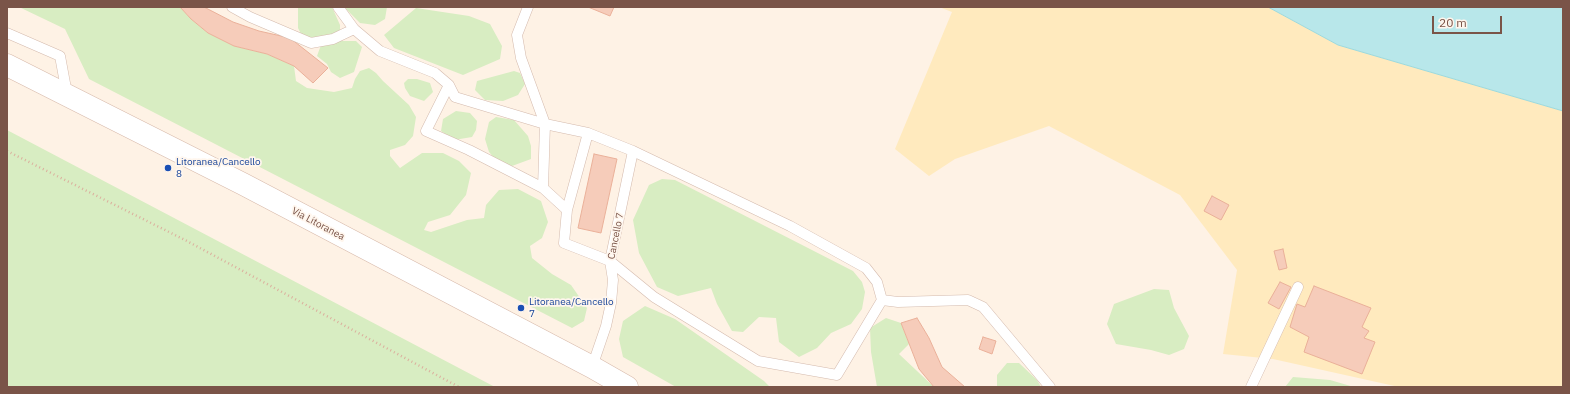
<!DOCTYPE html>
<html>
<head>
<meta charset="utf-8">
<style>
  body { margin:0 }
  #map { position:relative; width:1570px; height:394px; overflow:hidden; background:#fef2e5; font-family:"IBM Plex Sans",sans-serif }
  canvas { display:block }
  .frame { position:absolute; inset:0; border:8px solid #7a5448; pointer-events:none }
  .scale { position:absolute; left:1432px; top:16px; width:70px; height:18px; box-sizing:border-box; border:2px solid #7a5448; border-top:0; padding-left:5px; font-size:12px; line-height:14px; white-space:nowrap; color:#7a5448; -webkit-text-stroke:3px #fff6ed; paint-order:stroke }
</style>
</head>
<body>
<div id="map">
<canvas width="1570" height="394"></canvas>
<div class="frame"></div>
<div class="scale">20 m</div>
</div>
<script>
const c = document.querySelector('canvas').getContext('2d');
c.lineJoin = 'round';
function paint(path, color) {
  c.fillStyle = color;
  c.fill(path, 'evenodd');
}
function toPath(rows) {
  const path = new Path2D();
  for (const r of rows) {
    path.moveTo(r[0], r[1]);
    for (let i = 2; i < r.length; i += 2) path.lineTo(r[i], r[i + 1]);
  }
  return path;
}
function trace(path, color, width, dash) {
  c.strokeStyle = color;
  c.lineWidth = width;
  c.lineCap = dash ? 'butt' : 'round';
  c.setLineDash(dash || []);
  c.stroke(path);
}
function drawText(font, color, halo, rows, align = 'center') {
  c.font = font + ' "IBM Plex Sans",sans-serif';
  c.lineWidth = 3.5;
  c.setLineDash([]);
  c.textBaseline = 'middle';
  c.strokeStyle = halo;
  c.fillStyle = color;
  for (const [text, x, y, turn = 0] of rows) {
    c.save();
    c.translate(x, y);
    c.rotate((+turn || 0) * Math.PI / 180);
    c.textAlign = isNaN(turn) ? turn : align;
    if (halo) c.strokeText(text, 0, 0);
    c.fillText(text, 0, 0);
    c.restore();
  }
}
const green = toPath([
  [19,7,180,7,191,19,208,33,234,46,267,54,294,66,296,81,307,88,334,92,352,88,355,79,360,71,369,68,376,73,383,81,409,105,416,117,413,136,405,145,390,150,390,156,400,168,422,153,443,153,459,161,471,173,466,195,450,215,428,222,424,230,431,232,467,220,484,218,486,205,499,190,518,189,541,201,548,222,542,238,530,246,532,258,552,274,571,285,587,308,584,321,572,328,89,79,65,29],
  [298,7,332,7,340,25,340,30,334,36,315,40,302,36,298,28],
  [344,7,387,7,385,19,375,25,360,23],
  [416,8,469,16,490,24,502,46,500,59,463,75,394,48,384,35],
  [338,41,356,41,362,47,354,72,340,78,331,72,327,64,317,56,321,45],
  [514,71,520,73,525,84,518,95,503,101,485,100,475,90,477,81],
  [408,79,417,79,430,83,433,92,424,101,410,96,405,88,404,83],
  [456,111,470,113,477,121,476,130,472,137,454,140,441,131,443,119],
  [496,117,514,120,528,136,531,146,531,159,512,166,496,160,489,152,485,139,489,122],
  [7,130,495,387,7,387],
  [662,179,675,180,853,271,862,282,865,292,862,309,851,324,831,333,817,348,799,357,779,342,776,318,759,317,743,332,732,331,717,304,711,288,678,296,657,287,639,253,633,220,649,185],
  [1154,289,1169,290,1174,308,1189,336,1184,349,1169,355,1151,350,1116,344,1107,324,1114,304],
  [645,306,675,319,764,381,770,387,676,387,623,357,619,339,623,321],
  [886,318,901,323,909,344,899,354,934,387,877,387,871,352,870,328],
  [1007,363,1019,363,1037,380,1041,387,997,387,997,375],
  [1293,377,1330,380,1354,387,1285,387]
]);
const sand = toPath([
  [939,7,1268,7,1338,45,1563,111,1563,387,1399,387,1273,359,1223,354,1237,270,1180,195,1049,126,955,159,929,176,895,149,952,12]
]);
const water = toPath([
  [1268,7,1563,7,1563,111,1338,45,1268,7]
]);
const building = toPath([
  [180,7,204,7,233,22,259,31,290,38,328,68,313,83,294,66,267,54,234,46,208,33,191,19,180,7],
  [588,7,614,7,610,16,588,7],
  [594,154,617,159,601,233,578,228,594,154],
  [1212,196,1229,205,1221,220,1204,211,1212,196],
  [1283,249,1287,268,1279,270,1274,251,1283,249],
  [1280,282,1291,287,1279,309,1268,303,1280,282],
  [1314,286,1371,308,1362,327,1369,331,1364,338,1375,342,1362,374,1304,352,1309,337,1290,327,1297,304,1305,307,1314,286],
  [917,318,929,338,942,367,965,387,934,387,919,369,901,323,917,318],
  [983,337,996,341,992,354,979,349,983,337]
]);
const path = toPath([
  [7,151,185,240,459,387]
]);
const service = toPath([
  [232,7,250,17,311,43,333,39,354,29],
  [338,7,354,29,380,51,435,73,449,85,455,97,545,124,588,133,633,151,790,226,866,268,877,282,882,300,837,375,758,361,654,297,610,261,564,243,567,210,588,133],
  [7,33,60,56,67,94],
  [449,85,426,131,469,150,543,188,545,124,521,58,517,35,528,7],
  [543,188,567,210],
  [882,300,898,302,968,300,983,307,1050,387],
  [592,367,606,326,611,303,613,280,610,261,633,151],
  [1251,387,1298,287]
]);
const secondary = toPath([
  [7,65,243,184,592,367,627,387]
]);
const markers = [
  [168,168,4,"#1a4fb4"],
  [521,308,4,"#1a4fb4"]
];
const transitNames = [
  ["Litoranea/Cancello",176,162],
  ["8",176,174],
  ["Litoranea/Cancello",529,302],
  ["7",529,314]
];
const streetNames = [
  ["Via Litoranea",318,224,28],
  ["Cancello 7",616,236,-79]
];
paint(green, '#d8edc2');
paint(sand, '#ffeabe');
paint(water, '#b8e7ea');
trace(water, '#9dd9dc', 1);
paint(building, '#f6ccba');
trace(building, '#eab099', 1);
trace(service, '#d4baad', 11);
trace(secondary, '#d7b9aa', 23);
trace(path, '#dbaf9d', 2.5, [1, 3]);
trace(service, '#fff', 10);
trace(secondary, '#fff', 22);
for (const [x, y, r, color] of markers) {
  const dot = new Path2D();
  dot.arc(x, y, r, 0, 2 * Math.PI);
  c.fillStyle = color;
  c.fill(dot);
  trace(dot, '#fff6ed', 1.5);
}
drawText('10px', '#164399', '#fff6ed', transitNames, 'left');
drawText('10px', '#7a5448', '#fff6ed', streetNames);
</script>
</body>
</html>
